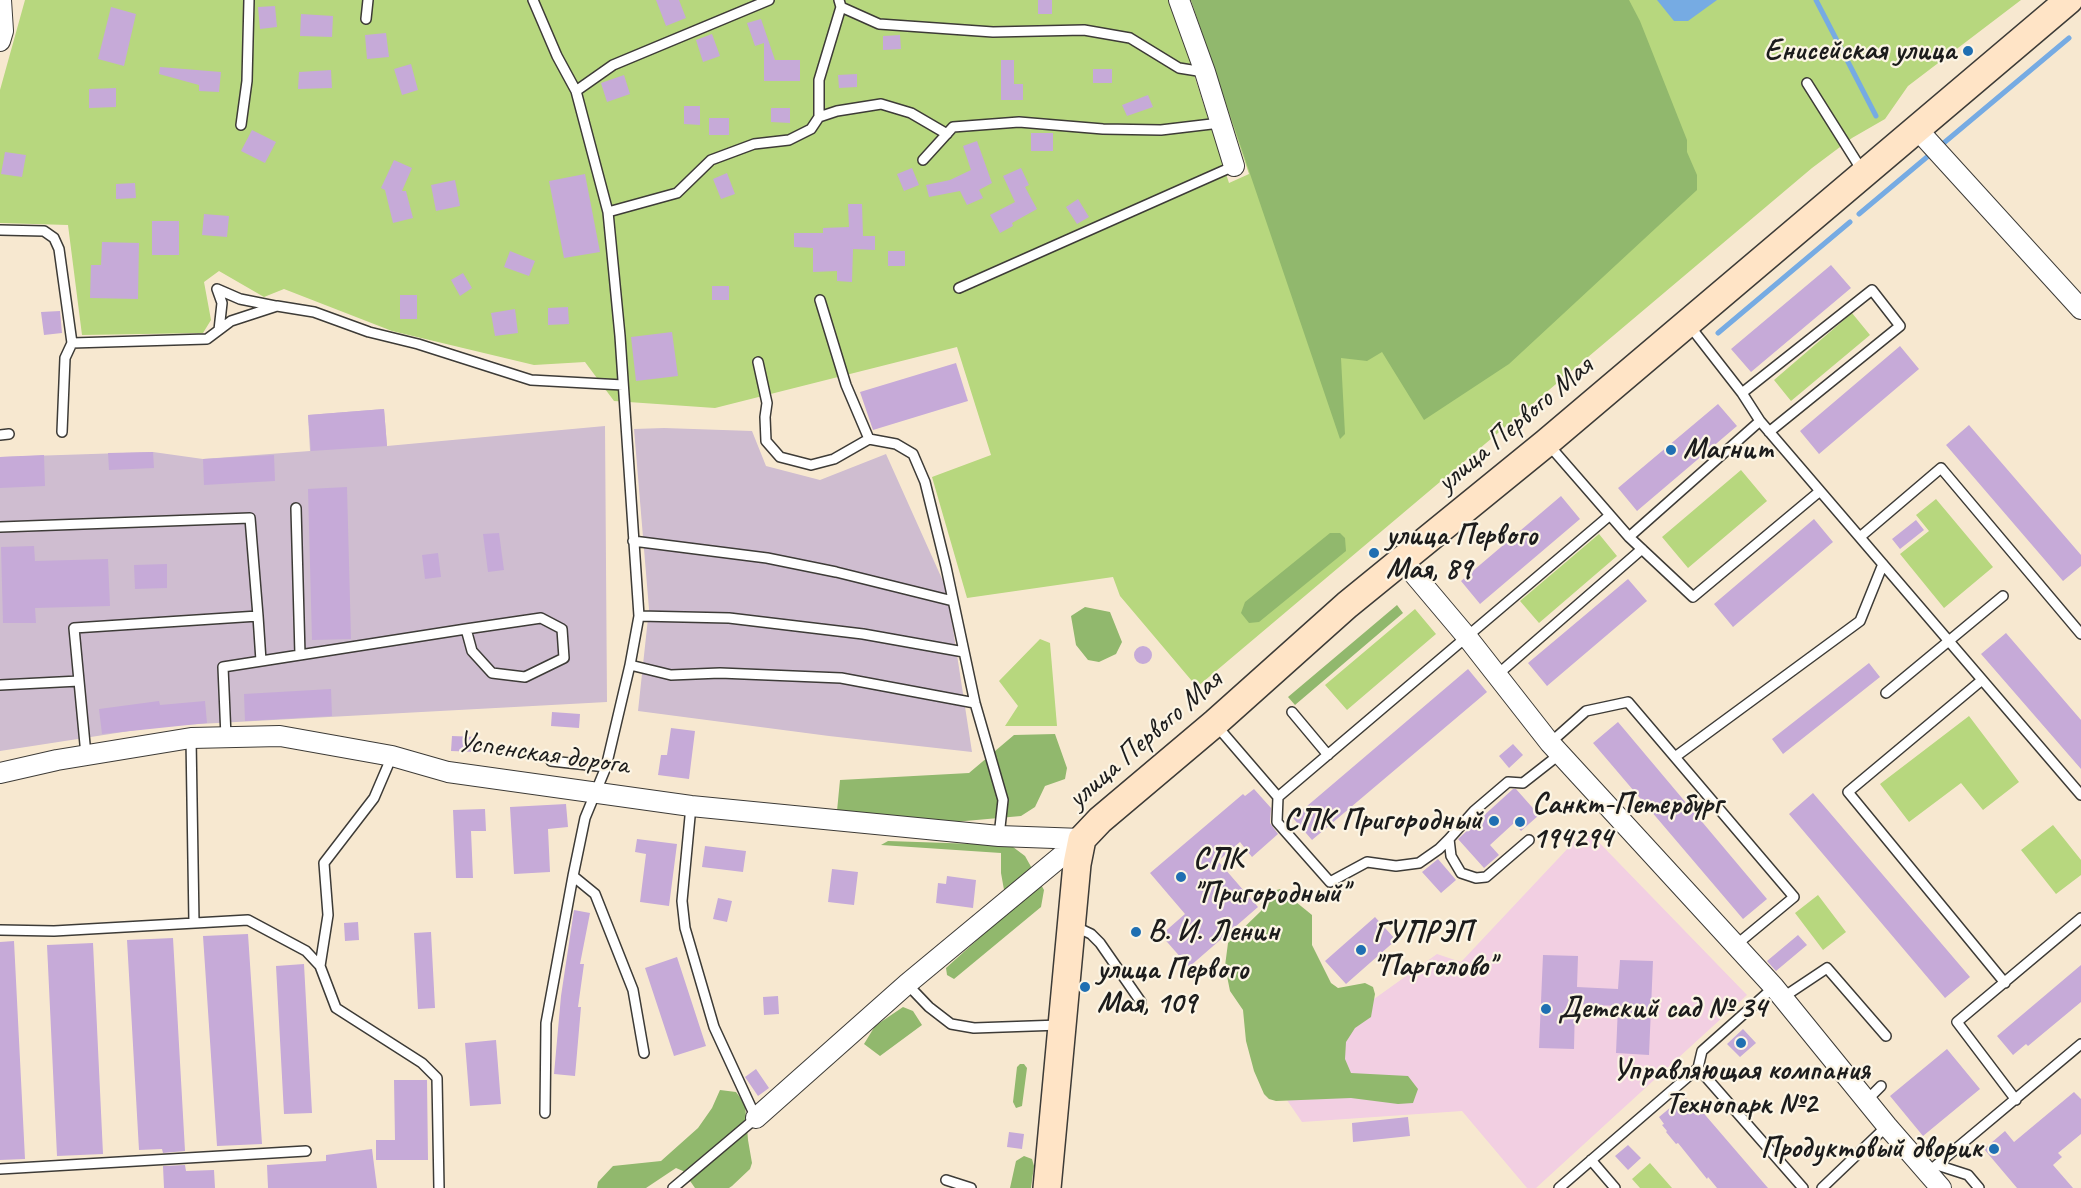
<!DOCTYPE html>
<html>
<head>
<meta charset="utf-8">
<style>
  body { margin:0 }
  canvas { display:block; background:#f7e8d0 }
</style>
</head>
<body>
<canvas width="2081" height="1188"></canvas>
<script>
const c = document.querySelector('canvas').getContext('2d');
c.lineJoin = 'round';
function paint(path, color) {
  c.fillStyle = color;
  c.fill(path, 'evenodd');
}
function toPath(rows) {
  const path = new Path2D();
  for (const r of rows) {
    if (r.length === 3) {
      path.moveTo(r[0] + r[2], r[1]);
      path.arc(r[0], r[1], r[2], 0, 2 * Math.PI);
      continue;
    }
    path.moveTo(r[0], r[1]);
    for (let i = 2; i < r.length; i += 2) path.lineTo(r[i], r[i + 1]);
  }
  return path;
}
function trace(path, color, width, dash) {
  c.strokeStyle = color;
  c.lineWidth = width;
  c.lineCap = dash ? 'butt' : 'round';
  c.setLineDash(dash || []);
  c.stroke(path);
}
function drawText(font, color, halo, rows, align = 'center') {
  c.font = font + ' Caveat,sans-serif';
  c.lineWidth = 4.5;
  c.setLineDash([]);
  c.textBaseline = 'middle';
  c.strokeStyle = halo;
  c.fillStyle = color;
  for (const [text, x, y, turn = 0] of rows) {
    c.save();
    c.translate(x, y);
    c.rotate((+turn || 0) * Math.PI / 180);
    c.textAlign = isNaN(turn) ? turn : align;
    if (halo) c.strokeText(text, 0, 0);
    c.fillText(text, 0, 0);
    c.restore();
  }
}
const built = toPath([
  [1586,829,1747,995,1536,1188,1527,1188,1462,1111,1302,1122,1269,1074,1437,954,1461,962]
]);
const industrial = toPath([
  [384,409,387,446,605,426,607,702,162,726,0,751,0,457,153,452,203,459,310,451,308,415],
  [664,428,752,431,766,466,820,480,886,454,947,590,972,752,829,736,638,711,649,609,634,429]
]);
const green = toPath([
  [25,0,1170,0,1229,183,1249,174,1191,0,2021,0,1908,86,1885,119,1852,138,1812,168,1197,687,1120,596,1113,577,967,598,932,477,991,455,957,347,715,408,614,401,585,362,534,365,392,331,284,289,264,297,219,271,204,282,211,320,203,333,82,335,68,225,0,223,0,90],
  [1852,313,1870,335,1791,401,1774,380],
  [1741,470,1767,501,1688,568,1662,537],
  [1936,499,1993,567,1944,608,1900,554,1929,531,1916,515],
  [1599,534,1617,556,1539,623,1520,601],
  [1415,609,1436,634,1347,710,1325,685],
  [1040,639,1050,643,1057,726,1005,726,1018,706,999,681],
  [1969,716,2019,782,1983,810,1961,783,1909,822,1880,784],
  [2053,825,2081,860,2081,875,2056,894,2021,850],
  [1818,895,1846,932,1823,950,1795,913],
  [1650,1163,1672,1188,1640,1188,1632,1179]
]);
const forest = toPath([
  [1191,0,1629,0,1640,21,1687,140,1687,152,1697,175,1697,190,1509,364,1424,420,1382,352,1367,361,1341,358,1345,434,1340,439],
  [1330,533,1340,533,1345,538,1346,551,1259,622,1249,623,1241,613,1245,602],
  [1397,605,1403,613,1295,705,1288,697],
  [1085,607,1110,612,1122,642,1116,654,1099,662,1088,660,1076,645,1071,616],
  [1055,734,1067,768,1065,779,1045,786,1035,807,1021,816,954,822,837,811,840,780,969,773,1014,735],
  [888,841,1006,845,1013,847,1025,856,1044,890,1041,907,954,979,947,975,946,968,1008,912,1001,873,1001,853,881,845],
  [1280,889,1312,915,1312,945,1331,983,1338,988,1365,983,1373,987,1375,994,1371,1017,1355,1028,1346,1042,1345,1059,1351,1073,1408,1076,1418,1089,1413,1103,1398,1104,1351,1098,1276,1101,1269,1099,1264,1094,1254,1071,1246,1041,1243,1010,1230,991,1225,966,1228,943,1261,911,1261,904,1267,893],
  [903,1007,913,1011,922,1025,880,1056,864,1044,875,1026],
  [1020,1064,1024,1064,1027,1068,1022,1106,1016,1108,1013,1102,1017,1067],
  [720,1090,736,1092,745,1104,748,1140,752,1163,750,1169,732,1186,729,1188,695,1188,683,1171,676,1168,646,1188,597,1188,598,1182,613,1166,661,1161,698,1128,712,1108],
  [1024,1156,1032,1159,1034,1166,1031,1188,1010,1188,1016,1161]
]);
const water = toPath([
  [1657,0,1717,0,1688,21,1674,21]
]);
const stream = toPath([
  [1816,0,1876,116],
  [1859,214,2069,38],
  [1718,333,1850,222]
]);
const building = toPath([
  [656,0,679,0,686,18,666,26],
  [1038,0,1052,0,1052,14,1038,14],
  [275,6,277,27,260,29,258,7],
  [111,7,136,14,124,66,98,59],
  [301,14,333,16,332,37,300,36],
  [761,19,775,60,800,60,800,81,764,81,764,43,755,46,747,23],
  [386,33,389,57,367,59,365,35],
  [712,34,720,56,703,62,696,40],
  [900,35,901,49,883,50,883,36],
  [1001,60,1014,60,1014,84,1023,84,1023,100,1001,100],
  [411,64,418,90,402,95,394,69],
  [160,67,221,72,219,92,199,91,199,85,159,74],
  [1093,69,1112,69,1112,83,1093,83],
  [331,70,332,88,298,89,299,72],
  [857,74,857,87,839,88,838,75],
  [624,75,630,94,607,102,601,83],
  [116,88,116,107,89,108,89,89],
  [1148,95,1153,107,1127,116,1122,105],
  [684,106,700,106,700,125,684,124],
  [771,108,790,108,790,123,771,122],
  [709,118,729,118,729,135,709,135],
  [252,130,276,142,265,163,241,151],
  [1031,133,1053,133,1053,151,1031,151],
  [977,141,992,183,979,190,983,198,967,205,960,191,929,197,926,185,950,180,971,170,963,146],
  [5,152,26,155,22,177,1,174],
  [394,160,412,168,402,191,406,191,413,218,393,223,385,190,381,188],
  [912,168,919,185,904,191,897,174],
  [1021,168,1029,185,1025,187,1037,209,1012,223,1013,226,1000,233,990,215,1015,202,1003,176],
  [727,173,735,194,721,199,713,179],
  [585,174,600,252,564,258,549,181],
  [455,180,460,206,436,211,431,185],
  [135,183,136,198,116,199,116,184],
  [1078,199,1089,217,1077,224,1066,207],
  [848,204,862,204,863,236,875,236,875,250,853,249,852,282,837,281,837,271,813,272,813,248,794,247,794,233,823,233,823,228,849,227],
  [204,214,229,216,227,237,202,235],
  [152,221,179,221,179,255,152,255],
  [102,242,139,243,138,299,90,298,91,265,101,265],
  [510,251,535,261,529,276,504,267],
  [888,251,905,251,905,266,888,266],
  [1831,265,1851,288,1751,372,1731,349],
  [463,273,472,288,460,296,451,280],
  [712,286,729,286,729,300,712,300],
  [400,295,417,295,417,319,400,319],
  [568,307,569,324,548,325,548,308],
  [515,309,518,333,495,336,491,313],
  [60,311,62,333,44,335,41,312],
  [672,332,678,376,636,381,631,337],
  [1900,346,1919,369,1819,454,1800,431],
  [956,363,968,401,873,430,860,392],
  [1718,404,1737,426,1637,511,1618,488],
  [384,409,387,446,311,451,308,415],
  [1969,425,2081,555,2081,566,2063,581,1946,445],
  [153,452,154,468,109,470,108,453],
  [44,455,45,486,0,488,0,457],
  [274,455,275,481,204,485,203,459],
  [347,487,351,639,312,640,308,489],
  [1561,496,1580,519,1480,604,1461,581],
  [1814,519,1833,542,1733,627,1714,604],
  [1916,520,1924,530,1900,549,1892,539],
  [499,533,504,570,488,572,483,534],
  [34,546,35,561,108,559,110,606,35,608,36,623,3,623,1,547],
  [438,553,441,577,425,579,422,555],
  [167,564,167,588,135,589,134,565],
  [1628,579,1647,601,1547,686,1528,663],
  [2006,633,2081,720,2081,769,1981,654],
  [1143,655,9],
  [1869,663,1880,677,1783,754,1772,739],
  [1468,669,1487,692,1312,840,1293,818],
  [331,689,332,716,245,721,244,694],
  [159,701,160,705,205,701,207,723,102,734,99,709],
  [552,712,580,714,579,728,551,726],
  [1618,722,1767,899,1743,919,1593,743],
  [671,728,695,731,689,779,658,775,661,755,667,755],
  [452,736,478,737,478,752,451,751],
  [1513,744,1523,755,1509,768,1499,756],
  [1254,789,1271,808,1270,823,1278,834,1252,857,1240,842,1218,861,1258,907,1189,967,1161,935,1185,914,1150,873,1243,794,1245,796],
  [1513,789,1516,789,1539,815,1521,831,1514,823,1490,845,1499,855,1484,868,1458,839],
  [1813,793,1970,977,1945,998,1789,814],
  [566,804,568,827,548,829,550,872,514,874,510,807],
  [485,809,486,831,471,831,473,878,456,878,453,810],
  [637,839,677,844,669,906,640,902,646,854,635,852],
  [705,846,746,851,743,872,702,867],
  [1438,859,1456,880,1441,893,1422,872],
  [832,869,858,872,854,905,828,902],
  [947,876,976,880,973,908,936,903,938,883,946,884],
  [718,898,732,901,727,922,713,919],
  [574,910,590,913,580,964,584,964,578,1007,581,1007,575,1076,554,1074,561,996],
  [1375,917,1396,940,1346,984,1325,961],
  [358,922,359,940,345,941,344,923],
  [431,932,435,1008,418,1009,414,933],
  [248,934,262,1144,217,1146,203,936],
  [1798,935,1807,945,1776,971,1767,961],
  [173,938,185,1151,163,1153,162,1149,139,1150,127,940],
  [14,941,25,1159,0,1160,0,942],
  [93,943,103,1154,57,1156,47,945],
  [1543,955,1578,956,1577,987,1618,989,1620,960,1653,961,1649,1055,1616,1053,1618,1006,1575,1004,1574,1049,1539,1048],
  [677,957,706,1046,674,1056,645,968],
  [304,964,312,1113,284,1114,276,966],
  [2081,965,2081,1002,2028,1046,2026,1044,2013,1055,1997,1036],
  [778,996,779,1014,764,1015,763,997],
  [1743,1029,1756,1043,1740,1057,1727,1044],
  [496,1040,501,1104,470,1106,465,1043],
  [1947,1049,1980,1089,1923,1136,1890,1096],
  [756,1069,769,1088,758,1096,745,1077],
  [394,1080,427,1080,428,1160,376,1160,376,1140,395,1140],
  [2074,1092,2081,1099,2081,1134,2058,1153,2062,1157,2053,1165,2073,1188,2017,1188,1984,1149,2005,1131,2014,1142],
  [1686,1098,1692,1104,1694,1102,1768,1188,1717,1188,1708,1177,1707,1179,1678,1143,1676,1144,1666,1132,1667,1131,1662,1125,1664,1124,1659,1117,1671,1107,1673,1109],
  [1408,1117,1410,1136,1353,1142,1352,1123],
  [1009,1132,1024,1134,1022,1149,1007,1147],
  [1628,1145,1641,1158,1628,1170,1615,1156],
  [372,1149,377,1188,268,1188,267,1165,326,1161,326,1155],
  [185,1165,186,1171,214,1170,215,1188,164,1188,163,1166]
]);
const lane = toPath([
  [533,0,557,56,576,91,608,212,620,336,639,616,630,665,606,767,585,818,573,876,546,1023,545,1113],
  [841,7,879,24,993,32,1084,30,1130,38,1179,68,1204,72],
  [366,19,368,0],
  [1807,83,1863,172],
  [576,91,613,65,769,0],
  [819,117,837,111,881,104,911,113,947,134],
  [241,125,247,81,249,0],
  [923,160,953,127,1019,122,1103,129,1161,130,1220,123],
  [608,212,677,193,711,160,754,144,789,140,811,129,819,117,819,80,841,7,839,0],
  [0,230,44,231,54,238,59,249,72,343],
  [959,288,1234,166],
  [820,300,846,385,869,439,896,444,913,454,925,482,946,567,975,703,1003,800,999,836],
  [1689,325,1742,393,1760,421,2081,795],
  [219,330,222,303,217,289,240,299,275,306],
  [758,362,767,403,765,417,766,441,780,457,811,465,834,459,869,439],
  [1742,393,1872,290,1900,326,1769,432],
  [62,432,65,358,72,343,207,339,231,321,277,306,314,312,369,332,418,344,531,380,623,385],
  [0,435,9,434],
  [1548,444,1629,537,1693,597,1820,491],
  [296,508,300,655],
  [0,527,250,518,258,616],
  [1629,537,1760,421],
  [1860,537,1941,468,2081,634],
  [633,541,767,558,836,572,953,601],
  [639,616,729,618,863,634,964,652],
  [630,665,671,675,720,673,841,678,975,703],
  [1497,675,1642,549],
  [1982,680,1848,792,2005,983],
  [0,685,79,681],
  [1886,693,2003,596],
  [1292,712,1328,755],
  [1216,725,1278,797,1609,516],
  [226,737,223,667,466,629,541,618,562,629,564,658,525,677,492,673,472,651,466,629],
  [191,738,194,923],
  [1550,743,1586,711,1628,702,1794,897,1736,945],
  [86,755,74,628,258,616,261,661],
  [1675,757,1860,621,1883,564],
  [551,761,606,767],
  [1278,797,1277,822,1330,882,1367,862,1396,866,1419,863,1439,849,1449,839],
  [1529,840,1486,877,1476,878,1461,873,1451,856,1449,839,1474,811,1508,782,1523,783,1560,754],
  [573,876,595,894,633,990,644,1053],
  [1074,926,1091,934,1100,943,1141,1002],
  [0,930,54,931,248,920,306,951,320,966,336,1008,422,1063,437,1078,439,1188],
  [320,966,328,915,324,863,374,798,392,756],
  [907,984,929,1007,951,1024,974,1028,1060,1025],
  [1782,998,1827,968,1886,1036],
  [1698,1068,1702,1051,1774,987],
  [2016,1100,1957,1022,2081,918],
  [1866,1101,1881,1086],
  [1591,1160,1615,1188],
  [1937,1165,1968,1175,1979,1188],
  [0,1169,306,1151],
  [1927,1173,2081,1044],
  [946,1180,971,1188],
  [673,1188,756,1118,714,1027,685,928,682,901,691,806],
  [1559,1188,1698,1068,1803,1188],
  [1822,1188,1887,1126]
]);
const street = toPath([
  [1179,0,1205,72,1234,166],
  [0,41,3,31,1,0],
  [1917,129,2081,309],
  [1402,560,1467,637,1550,743,1774,987,1887,1126,1941,1188],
  [0,773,57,760,191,738,280,736,392,756,448,772,691,806,999,836,1082,839],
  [756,1118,907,984,1082,839]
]);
const secondary = toPath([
  [1047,1188,1077,864,1082,839,1100,820,1215,723,1347,605,1546,443,2069,0]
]);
const markers = [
  [1968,51,6,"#1f6fb2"],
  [1671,450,6,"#1f6fb2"],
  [1374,553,6,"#1f6fb2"],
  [1494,821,6,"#1f6fb2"],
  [1520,822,6,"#1f6fb2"],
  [1181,877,6,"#1f6fb2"],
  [1136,932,6,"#1f6fb2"],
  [1361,950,6,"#1f6fb2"],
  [1085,987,6,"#1f6fb2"],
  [1546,1009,6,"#1f6fb2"],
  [1741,1043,6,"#1f6fb2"],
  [1994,1149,6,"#1f6fb2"]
];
const poiNames = [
  ["Енисейская улица",1956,51,"right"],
  ["Магнит",1683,450],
  ["улица Первого",1386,536],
  ["Мая, 89",1386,570],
  ["Санкт-Петербург",1532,805],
  ["194294",1532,839],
  ["СПК Пригородный",1482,821,"right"],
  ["СПК",1193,860],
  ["\"Пригородный\"",1193,894],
  ["В. И. Ленин",1148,932],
  ["ГУПРЭП",1373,933],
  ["\"Парголово\"",1373,967],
  ["улица Первого",1097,970],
  ["Мая, 109",1097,1004],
  ["Детский сад № 34",1558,1009],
  ["Управляющая компания",1741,1071,"center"],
  ["Технопарк №2",1741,1105,"center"],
  ["Продуктовый дворик",1982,1149,"right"]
];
const streetNames = [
  ["улица Первого Мая",1515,425,-40],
  ["улица Первого Мая",1145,740,-41],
  ["Успенская дорога",543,754,8]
];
paint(built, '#f2cfe2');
paint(industrial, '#cfbdd0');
paint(green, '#b7d77e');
paint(forest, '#91b86d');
paint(water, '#76abe3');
trace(stream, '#76abe3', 5);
paint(building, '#c6aad8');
trace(lane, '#3d3b37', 12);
trace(street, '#3d3b37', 22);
trace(secondary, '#3d3b37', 30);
trace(lane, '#fff', 9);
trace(street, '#fff', 20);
trace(secondary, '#ffe4c6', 27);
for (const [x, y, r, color] of markers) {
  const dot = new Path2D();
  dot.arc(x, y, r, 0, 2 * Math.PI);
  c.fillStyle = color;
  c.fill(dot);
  trace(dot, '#fcf5e5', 2);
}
drawText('bold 30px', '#1c1c1c', '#fcf5e5', poiNames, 'left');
drawText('30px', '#1c1c1c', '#fcf5e5', streetNames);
</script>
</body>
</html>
